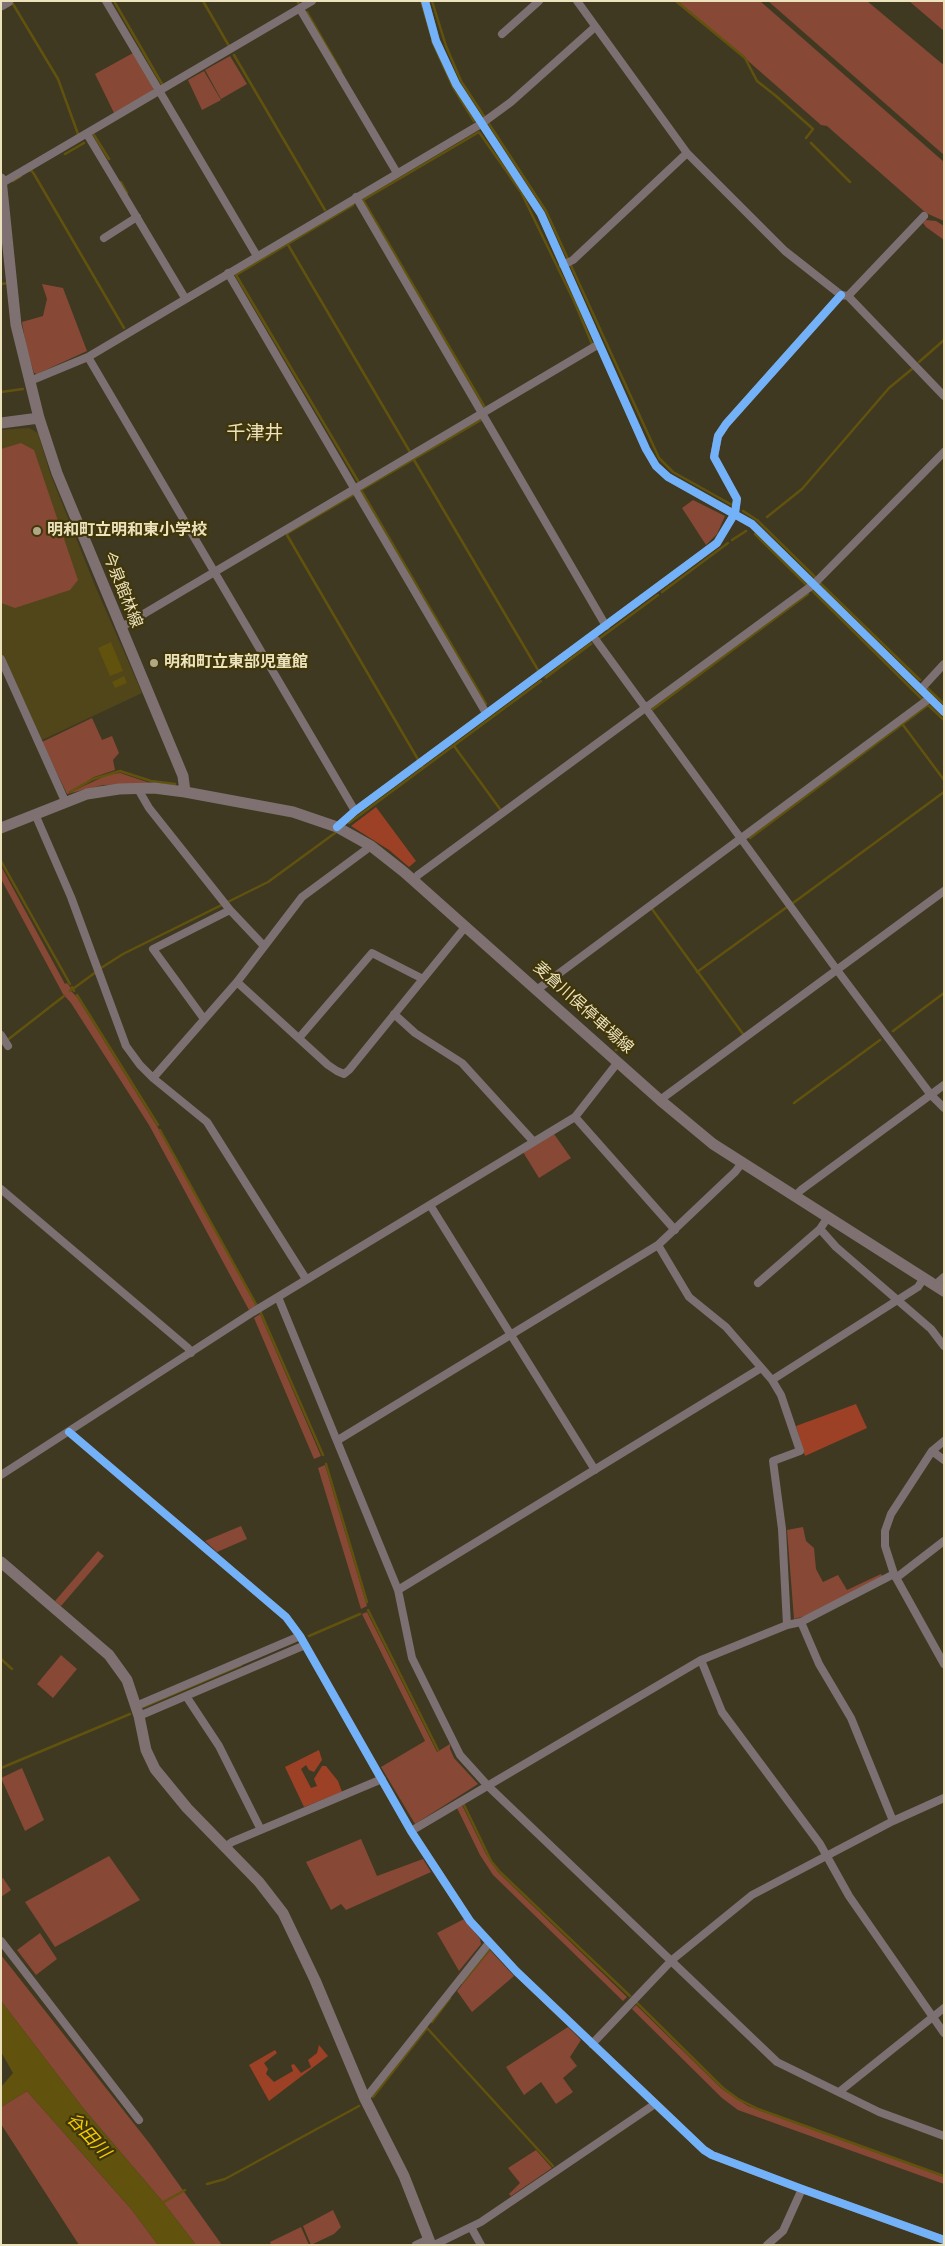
<!DOCTYPE html>
<html>
<head>
<meta charset="utf-8">
<style>
  body { margin:0 }
  #map { position:relative; width:945px; height:2246px; overflow:hidden; background:#3f3922; font-family:"Space Grotesk",sans-serif }
  canvas { display:block }
  .frame { position:absolute; inset:0; border:2px solid #ece2bc; pointer-events:none }
</style>
</head>
<body>
<div id="map">
<canvas width="945" height="2246"></canvas>
<div class="frame"></div>
</div>
<script>
const c = document.querySelector('canvas').getContext('2d');
c.lineJoin = 'round';
function paint(path, color) {
  c.fillStyle = color;
  c.fill(path, 'evenodd');
}
function toPath(rows) {
  const path = new Path2D();
  for (const r of rows) {
    path.moveTo(r[0], r[1]);
    for (let i = 2; i < r.length; i += 2) path.lineTo(r[i], r[i + 1]);
  }
  return path;
}
function trace(path, color, width, dash) {
  c.strokeStyle = color;
  c.lineWidth = width;
  c.lineCap = dash ? 'butt' : 'round';
  c.setLineDash(dash || []);
  c.stroke(path);
}
function drawText(font, color, halo, rows, align = 'center') {
  c.font = font + ' "Space Grotesk","Noto Sans JP",sans-serif';
  c.lineWidth = 4.5;
  c.setLineDash([]);
  c.textBaseline = 'middle';
  c.strokeStyle = halo;
  c.fillStyle = color;
  for (const [text, x, y, turn = 0] of rows) {
    c.save();
    c.translate(x, y);
    c.rotate((+turn || 0) * Math.PI / 180);
    c.textAlign = isNaN(turn) ? turn : align;
    if (halo) c.strokeText(text, 0, 0);
    c.fillText(text, 0, 0);
    c.restore();
  }
}
const built = toPath([
  [29,428,38,433,50,473,96,588,142,693,42,740,1,652,1,430]
]);
const green = toPath([
  [674,1,760,1,944,162,944,221,926,213,827,126,821,125,747,60],
  [768,1,867,1,940,62,944,65,944,155],
  [909,1,944,1,944,31],
  [133,53,153,87,153,91,114,113,95,74],
  [230,56,247,84,221,99,205,70],
  [204,71,221,100,202,110,188,80],
  [926,220,936,221,944,226,944,240,926,227,923,223],
  [42,284,63,288,87,351,37,374,34,373,26,346,22,322,43,316,47,299],
  [21,443,34,450,78,580,70,590,15,608,1,603,1,449],
  [693,500,725,516,717,534,706,545,682,508],
  [92,718,102,740,112,736,119,753,113,760,115,770,94,777,69,793,107,775,120,773,153,784,103,785,67,794,42,742],
  [1,866,65,984,67,983,71,988,70,990,77,997,176,1157,256,1306,249,1310,149,1125,71,1003,63,994,1,879],
  [554,1134,571,1158,539,1178,523,1152],
  [260,1314,321,1456,314,1459,254,1318],
  [325,1465,367,1606,361,1609,318,1468],
  [241,1526,247,1539,217,1552,205,1541],
  [803,1527,806,1541,814,1548,816,1569,823,1582,838,1575,847,1590,881,1574,883,1577,809,1615,794,1619,787,1530],
  [98,1551,104,1556,61,1606,55,1601],
  [367,1612,437,1752,450,1744,450,1749,454,1758,478,1784,415,1824,381,1767,425,1741,362,1614],
  [61,1655,77,1669,53,1698,37,1684],
  [22,1768,44,1820,25,1831,1,1778],
  [462,1805,486,1854,498,1872,627,1997,623,2001,493,1875,480,1855,457,1808],
  [361,1839,377,1876,423,1859,431,1872,346,1910,341,1904,331,1910,306,1862],
  [109,1856,140,1900,55,1947,25,1902],
  [3,1878,11,1890,1,1897,1,1879],
  [464,1919,480,1939,481,1944,459,1971,437,1933],
  [40,1933,57,1959,36,1975,17,1950],
  [490,1950,514,1976,472,2012,457,1991],
  [1,1955,150,2144,222,2245,196,2245,163,2202,83,2108,1,2001],
  [636,2005,722,2089,748,2106,944,2177,944,2184,738,2110,722,2098,632,2009],
  [568,2027,581,2040,570,2057,577,2066,563,2078,573,2092,556,2104,541,2082,524,2095,506,2067],
  [27,2091,132,2210,158,2245,79,2245,1,2124,1,2107],
  [536,2150,552,2168,511,2196,509,2194,520,2183,508,2168],
  [333,2210,341,2227,334,2234,311,2245,303,2226],
  [301,2227,309,2245,271,2245,270,2242]
]);
const forest = toPath([
  [376,807,416,861,409,867,389,850,351,826],
  [856,1404,867,1428,805,1456,796,1426],
  [319,1750,322,1760,314,1772,309,1770,306,1765,301,1769,311,1788,317,1786,314,1779,322,1766,326,1766,338,1781,342,1792,304,1807,285,1767],
  [319,2045,328,2056,269,2101,249,2065,275,2050,277,2053,264,2063,268,2069,266,2074,274,2082,293,2071,291,2065,294,2064,301,2073,311,2067,308,2060,317,2053]
]);
const water = toPath([
  [111,642,123,671,110,676,98,648],
  [591,642,593,644,546,679,544,677],
  [124,676,127,683,115,688,112,682],
  [1,2001,83,2108,163,2202,196,2245,158,2245,132,2210,27,2091,1,2107,1,2087,13,2073,1,2052]
]);
const stream = toPath([
  [114,1,162,84],
  [203,1,229,46],
  [297,1,299,4],
  [421,1,431,35],
  [432,1,446,46,461,81,546,211,659,458,673,472,732,505],
  [676,1,745,58,757,81,776,96,813,129,806,138],
  [13,4,58,79,78,134],
  [307,12,341,71],
  [432,41,453,87,474,121],
  [234,55,325,210],
  [94,135,109,159],
  [811,143,850,182],
  [65,154,84,143],
  [29,171,31,170,34,174,124,328],
  [13,181,21,176],
  [121,182,127,193],
  [353,205,236,275,358,481],
  [287,243,410,452],
  [1,284,8,283],
  [919,362,944,340],
  [1,392,23,389],
  [484,406,363,200,479,132,521,192,574,301,592,344],
  [481,420,361,490,486,704],
  [414,460,538,670],
  [353,495,288,533,287,535,423,768],
  [743,511,757,520,815,577],
  [767,517,802,489,889,388,912,369],
  [755,534,923,700],
  [732,540,746,531],
  [820,583,920,680],
  [662,592,728,543],
  [600,638,658,595],
  [926,687,944,704],
  [927,704,944,720],
  [653,709,808,594],
  [903,725,944,780],
  [454,746,500,809],
  [70,792,93,779,120,771,151,781,175,784],
  [349,823,541,681],
  [750,838,928,705],
  [1,861,70,984],
  [793,903,944,792],
  [652,909,743,1034],
  [101,968,123,954,268,882,335,833],
  [697,972,787,907],
  [72,987,74,991],
  [70,991,96,972],
  [77,995,158,1125],
  [893,1031,944,993],
  [1,1045,64,996],
  [616,1050,618,1048],
  [794,1103,880,1040],
  [160,1130,257,1306],
  [260,1311,323,1455],
  [326,1464,367,1602],
  [368,1610,438,1750],
  [309,1636,360,1614],
  [1,1659,12,1669],
  [143,1707,241,1665],
  [1,1768,130,1714],
  [464,1805,491,1861,500,1872,630,1996],
  [462,1983,489,1950],
  [637,2003,723,2088,738,2099,758,2109,944,2176],
  [432,2022,450,1998],
  [373,2097,427,2028,553,2166],
  [207,2184,225,2179,359,2106],
  [162,2203,185,2190]
]);
const street = toPath([
  [106,1,257,256],
  [425,1,436,41,456,84,541,214,646,449,656,466,668,477,752,524,944,712],
  [577,1,687,153,785,251,841,295,848,296,944,396],
  [300,9,397,173],
  [502,34,539,1],
  [87,134,185,298],
  [2,183,312,1],
  [356,197,606,626],
  [104,238,137,217],
  [563,265,573,260,687,153],
  [228,273,486,713],
  [848,296,924,216],
  [88,357,355,811],
  [30,381,88,357,481,124,511,102,595,27],
  [120,628,599,344],
  [593,636,837,970,931,1095,944,1108],
  [1,659,65,801],
  [921,689,944,664],
  [138,789,149,808,230,910,264,946],
  [35,814,71,897,126,1046,140,1065,153,1078,207,1122,306,1279],
  [337,827,355,811,717,543,735,513,737,499,714,457,718,436,726,424,841,295],
  [414,880,418,875,814,584,944,452],
  [237,982,328,1065,337,1071,344,1074,349,1070,466,926],
  [538,989,930,698],
  [394,1014,415,1033,462,1063,533,1141],
  [204,1019,153,949,230,910],
  [1,1035,8,1046],
  [299,1038,372,953,423,979],
  [153,1078,237,982,302,897,371,846],
  [660,1100,944,891],
  [575,1117,675,1230],
  [1,1189,188,1348,191,1353],
  [795,1196,801,1190,944,1085],
  [430,1205,595,1470],
  [820,1229,836,1247,931,1329,944,1346],
  [658,1245,689,1297,726,1327,772,1380,918,1287,924,1278],
  [758,1283,820,1229,828,1217],
  [935,1285,944,1277],
  [278,1297,398,1590,412,1658,460,1755,488,1786,777,2062,879,2112,944,2136],
  [772,1380,781,1395,800,1451,773,1461,782,1529,787,1625],
  [69,1432,286,1617,300,1636,411,1831,470,1921,516,1971,704,2150,712,2155,802,2189,944,2240],
  [338,1440,658,1245,735,1172,742,1163],
  [944,1441,932,1451,891,1514,885,1531,885,1546,894,1574,944,1664],
  [932,1451,944,1460],
  [1,1475,253,1312,575,1117,618,1062],
  [896,1578,944,1541],
  [398,1590,761,1368],
  [801,1622,819,1664,851,1718,893,1821],
  [701,1660,722,1712,820,1844,849,1896,944,2033],
  [186,1696,219,1746,261,1830],
  [136,1706,300,1636],
  [139,1716,305,1645],
  [411,1831,701,1660,787,1625,801,1622,894,1574],
  [225,1847,232,1842,382,1779],
  [1,1941,139,2120],
  [592,2044,672,1960,752,1895,893,1821,944,1798],
  [839,2092,944,2008],
  [365,2099,489,1943],
  [471,2227,481,2245],
  [416,2245,429,2239],
  [434,2245,481,2222,655,2104],
  [767,2245,783,2231,802,2189]
]);
const secondary = toPath([
  [1,5,8,1],
  [1,179,16,325,39,418,57,473,183,776,185,792],
  [1,423,39,418],
  [1,828,87,794,119,789,154,788,185,792,293,812,337,827,371,846,404,872,660,1100,713,1144,944,1291],
  [1,1562,109,1655,127,1680,139,1716,146,1750,155,1769,187,1808,259,1882,283,1913,315,1980,365,2099,404,2176,431,2245]
]);
const cycleway = toPath([
  [425,1,436,41,456,84,541,214,646,449,656,466,668,477,752,524,944,712],
  [337,827,355,811,717,543,735,513,737,499,714,457,718,436,726,424,841,295],
  [69,1432,286,1617,300,1636,411,1831,470,1921,516,1971,704,2150,712,2155,802,2189,944,2240]
]);
const markers = [
  [37,531,5,"#afa786"],
  [154,663,5,"#afa786"]
];
const poiNames = [
  ["明和町立明和東小学校",47,531],
  ["明和町立東部児童館",164,663]
];
const streetNames = [
  ["今泉館林線",122,590,68],
  ["麦倉川俣停車場線",583,1008,42]
];
const waterNames = [
  ["谷田川",88,2136,48]
];
const quarterNames = [
  ["千津井",255,434]
];
paint(built, '#514619');
paint(green, '#874835');
paint(forest, '#9c4026');
paint(water, '#61520e');
trace(stream, '#61520e', 2.5);
trace(street, '#7c7072', 8);
trace(secondary, '#7f7171', 11);
trace(cycleway, '#73b2f8', 8);
for (const [x, y, r, color] of markers) {
  const dot = new Path2D();
  dot.arc(x, y, r, 0, 2 * Math.PI);
  c.fillStyle = color;
  c.fill(dot);
  trace(dot, '#40360a', 2);
}
drawText('bold 16px', '#ece2bc', '#40360a', poiNames, 'left');
drawText('16px', '#ece2bc', '#40360a', streetNames);
drawText('italic 18px', '#f3cc04', '#40360a', waterNames);
drawText('19px', '#ece2bc', '#40360a', quarterNames);
</script>
</body>
</html>
